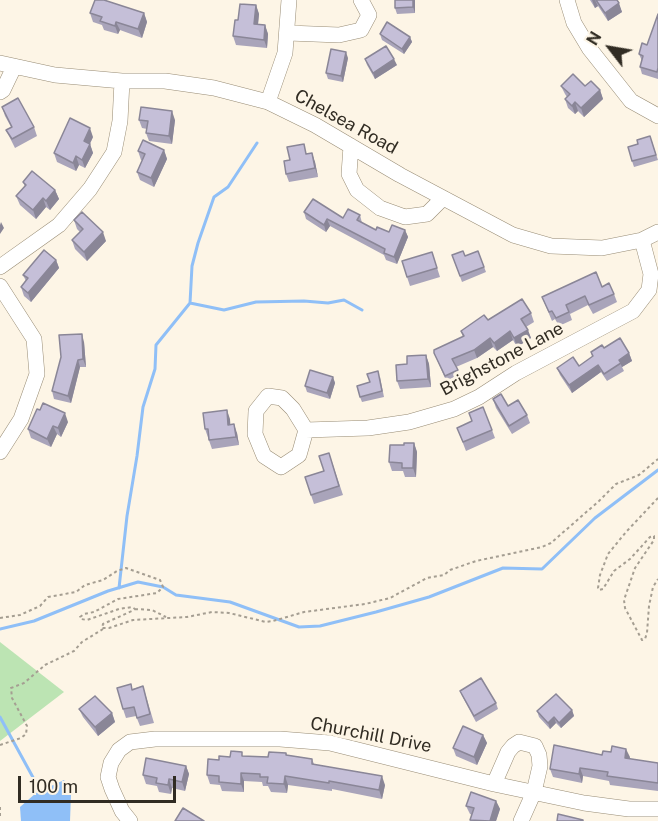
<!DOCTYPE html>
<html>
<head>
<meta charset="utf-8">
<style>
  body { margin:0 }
  #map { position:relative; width:658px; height:821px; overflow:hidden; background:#fdf5e6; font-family:"Public Sans",sans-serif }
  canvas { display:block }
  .north { position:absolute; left:580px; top:18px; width:60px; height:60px; -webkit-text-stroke:4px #fdf5e6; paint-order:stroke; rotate:301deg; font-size:16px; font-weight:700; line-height:24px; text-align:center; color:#312c23 }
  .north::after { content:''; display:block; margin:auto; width:21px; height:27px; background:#312c23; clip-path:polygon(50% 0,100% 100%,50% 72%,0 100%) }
  .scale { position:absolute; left:18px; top:776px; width:158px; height:27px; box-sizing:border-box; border:3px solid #312c23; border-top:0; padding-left:8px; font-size:18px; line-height:21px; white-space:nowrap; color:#312c23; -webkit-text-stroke:4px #fdf5e6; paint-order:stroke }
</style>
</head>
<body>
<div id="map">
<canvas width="658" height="821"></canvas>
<div class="north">N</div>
<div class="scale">100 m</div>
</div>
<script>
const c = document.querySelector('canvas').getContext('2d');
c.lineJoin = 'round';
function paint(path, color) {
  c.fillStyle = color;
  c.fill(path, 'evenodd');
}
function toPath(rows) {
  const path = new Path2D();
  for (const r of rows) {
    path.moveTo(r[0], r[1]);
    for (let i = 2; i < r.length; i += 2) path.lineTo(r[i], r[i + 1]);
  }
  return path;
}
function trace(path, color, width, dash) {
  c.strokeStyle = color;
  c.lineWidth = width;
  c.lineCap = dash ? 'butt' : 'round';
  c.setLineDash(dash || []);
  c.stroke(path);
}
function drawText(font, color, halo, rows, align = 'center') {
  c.font = font + ' "Public Sans",sans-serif';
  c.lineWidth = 6;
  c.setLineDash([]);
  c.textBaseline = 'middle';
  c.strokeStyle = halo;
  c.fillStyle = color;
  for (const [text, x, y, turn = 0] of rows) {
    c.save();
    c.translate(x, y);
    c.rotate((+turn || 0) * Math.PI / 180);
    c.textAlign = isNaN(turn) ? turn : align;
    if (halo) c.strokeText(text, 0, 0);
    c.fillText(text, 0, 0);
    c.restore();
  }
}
const green = toPath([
  [0,642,64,692,0,741]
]);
const water = toPath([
  [64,780,71,794,70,821,21,821,20,807,36,793]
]);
const stream = toPath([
  [190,303,224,310,256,302,304,301,328,303,344,300,362,310],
  [119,588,127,516,137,456,143,407,155,369,156,345,190,303,192,266,198,243,214,197,228,187,257,143],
  [0,629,34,621,108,591,138,582,163,587,176,595,230,602,299,627,320,626,376,612,429,597,503,568,542,569,595,518,658,470],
  [0,717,41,792]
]);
const path = toPath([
  [658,498,626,532,608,554,600,575,598,588,599,590,603,589,614,571,630,559,650,537,654,536,654,540,635,568,624,600,625,608,642,640,645,639,647,633,649,606,653,587,658,579],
  [135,609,152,610,166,617],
  [0,618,20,615,40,606,48,597,76,592,85,585,103,580,117,571,126,568,160,580,163,587,157,593,118,599,94,612,84,614,80,617,81,619,87,620,119,609,132,607,135,609,134,610,103,624,102,628,109,628,133,620,187,617,212,612,229,613,266,622,273,621,304,612,365,604,390,598,427,578,444,575,450,570,476,561,542,547,551,543,599,501,616,484,639,475,658,459],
  [0,745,21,738,26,734,27,726,12,698,11,688,24,683,45,665,74,651,82,642,103,629],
  [0,807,0,817]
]);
const minor = toPath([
  [567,0,574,23,589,48,631,101,658,116],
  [288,33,339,35,361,30,369,15,361,0],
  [0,63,55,75,122,81,165,81,214,88,268,102,315,125,400,175,513,235,551,246,602,248,642,240,658,232],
  [0,92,3,90,14,67],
  [268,102,285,53,289,0],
  [351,146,349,174,357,190,380,208,405,217,427,214,443,198],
  [0,267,59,225,90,189,114,152,120,121,122,81],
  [0,286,34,339,37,374,21,419,0,452],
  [306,430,299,455,281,467,264,456,255,434,256,411,268,396,282,398,293,409,306,430,368,428,409,422,454,409,479,397,516,373,633,311,649,290,651,274,642,240],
  [494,784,508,752,513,746,519,742,535,746,539,755,540,766,534,792,521,821],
  [130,821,122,811,112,789,108,777,111,763,119,750,130,742,155,739,280,739,330,743,494,784,584,803,629,809,658,809]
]);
const wall = toPath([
  [415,0,415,13,397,14,395,8],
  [590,0,617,0,622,12,608,21,598,6,595,8],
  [256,5,259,14,258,25,265,25,268,34,267,48,236,45,233,36,238,20],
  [90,13,144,13,147,22,142,38,120,30,118,34,104,30,102,25,93,22],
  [658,14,658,79,642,74,640,67,642,61,639,54,647,45],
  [380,34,410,37,412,42,404,54,382,40],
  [348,58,343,82,328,79,326,73],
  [365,59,397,65,375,79,367,65],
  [561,86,585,86,600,90,603,99,584,117,578,111,575,114,568,108,565,99,567,97,565,94],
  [2,107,34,127,37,136,15,148,6,130,11,127,5,116],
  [139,120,175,120,172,144,149,141,146,133,147,129,142,128],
  [650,136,658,160,634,167,632,161,638,144],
  [93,137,90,144,93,153,85,168,79,165,76,171,57,162,54,153],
  [164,150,167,159,154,187,140,180,137,172,142,160,141,160,138,151],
  [308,154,315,162,318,177,289,182,286,174,290,160],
  [23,182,55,190,59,199,50,210,46,207,36,219,20,205,16,196,25,187],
  [304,212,343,218,360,215,362,223,376,230,389,232,405,230,408,237,397,264,386,260,384,255,330,226,326,232,306,219],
  [74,220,106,241,87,261,75,249,72,240,80,232,77,229],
  [478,251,486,272,462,282,452,255,465,256],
  [432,252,440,277,410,286,407,277],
  [56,260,59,268,31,302,24,296,21,287,26,281,23,275],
  [602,287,614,294,617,302,593,314,588,305,570,314,572,320,559,326,555,319,552,321,542,297],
  [531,313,534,322,526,327,531,338,517,347,513,340,497,351,493,347,477,358,456,367,461,379,448,385,434,353,463,337,461,331,488,320],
  [84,342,86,367,80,367,71,403,54,399,52,391],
  [604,348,629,353,632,361,622,367,624,371,607,381,601,372,572,393,560,375,557,368,579,366,592,357,591,352],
  [426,355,429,364,431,387,400,389,397,381,407,364],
  [333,377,335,383,330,399,307,392,305,386],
  [380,377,384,397,362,402,360,397,370,382],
  [493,399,527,415,530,423,512,434,496,408],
  [469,413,492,430,495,438,466,451,457,428,472,421],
  [230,419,230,425,237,433,239,445,212,449,205,429],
  [68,422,61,437,57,434,51,447,31,438,28,429],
  [414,443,417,452,416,477,405,477,403,471,392,471,389,462,404,445],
  [329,453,343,495,314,504,305,477,324,471],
  [143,686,154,723,140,726,136,716,126,718,123,709,132,689],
  [460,691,496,703,498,709,476,722,462,696],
  [79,709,112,713,115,722,98,736,83,717],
  [572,710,574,716,561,728,556,723,550,729,539,717,537,711],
  [483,735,487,743,477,765,456,756,453,748],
  [286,753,287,755,312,759,314,764,385,785,382,799,332,789,332,791,288,785,287,793,271,792,268,786,263,786,262,782,244,781,244,792,222,791,220,785,210,784,207,775,219,760,230,757,244,756,268,757],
  [630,757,629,759,658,763,658,791,610,785,609,781,583,776,582,783,553,777,550,769],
  [186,766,189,774,185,791,172,788,171,794,159,792,157,786,146,784,143,775],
  [496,801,500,809,496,821,470,821,472,815,470,814,466,806]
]);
const shadedWall = toPath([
  [413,0,415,0,415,13,413,7],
  [592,0,595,0,598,6,595,8],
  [619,3,622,12,608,21,605,13],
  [256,5,259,14,257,33,254,24],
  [144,13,147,22,142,38,138,29],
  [116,22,120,30,118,34,115,26],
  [265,25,268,34,267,48,264,40],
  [410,37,412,42,404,54,402,49],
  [346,52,348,58,343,82,341,76],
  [394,59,397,65,375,79,373,73],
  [600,90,603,99,584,117,581,108],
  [575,102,578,111,575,114,572,106],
  [172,111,175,120,172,144,169,136],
  [90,128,93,137,87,149,84,141],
  [90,144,93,153,85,168,82,160],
  [164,150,167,159,154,187,151,178],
  [312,153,315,162,318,177,315,168],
  [76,156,79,165,76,171,73,163],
  [55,190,59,199,50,210,46,201],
  [43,198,46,207,36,219,33,210],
  [327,219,330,226,326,232,324,225],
  [1,222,4,228,0,234,0,225],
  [405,230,408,237,397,264,394,257],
  [103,232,106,241,87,261,84,252],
  [56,260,59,268,31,302,28,293],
  [528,330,531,338,517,347,514,338],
  [510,331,513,340,497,351,494,343],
  [82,334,84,342,86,367,83,359],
  [490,338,493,347,477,358,474,350],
  [629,353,632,361,622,367,619,360],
  [426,355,429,364,431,387,428,379],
  [78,360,80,367,71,403,68,396],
  [598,365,601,372,572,393,569,385],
  [333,377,335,383,330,399,327,393],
  [227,410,230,419,231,434,228,425],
  [65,413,68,422,61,437,58,428],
  [234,424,237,433,239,445,236,437],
  [53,426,57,434,51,447,47,439],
  [414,443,417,452,416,477,413,468],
  [572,710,574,716,561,728,559,723],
  [112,713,115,722,98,736,95,727],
  [554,717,556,723,550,729,548,723],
  [483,735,487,743,477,765,474,757],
  [626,749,630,757,628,767,625,758],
  [186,766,189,774,185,791,182,782],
  [580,768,583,776,582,783,579,774],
  [241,773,244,781,244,792,241,784],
  [285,776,288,785,287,793,284,784],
  [382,776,385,785,382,799,379,790],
  [169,779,172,788,171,794,168,785],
  [496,801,500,809,496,821,490,821]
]);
const building = toPath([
  [95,0,104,0,144,13,138,29,116,22,115,26,100,21,102,17,90,13,95,0],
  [395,0,413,0,413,7,395,8,395,0],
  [596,0,617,0,619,3,605,13,596,0],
  [240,4,256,5,254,24,265,25,264,40,233,36,235,20,238,20,240,4],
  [658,14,658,68,657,72,640,67,643,56,639,54,642,43,647,45,658,14],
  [387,22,410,37,402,49,380,34,387,22],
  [386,46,394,59,373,73,365,59,386,46],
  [331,49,346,52,341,76,326,73,331,49],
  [573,74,585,86,591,81,600,90,581,108,575,102,572,106,565,99,570,94,561,86,573,74],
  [18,98,34,127,12,139,6,130,12,127,2,107,18,98],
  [141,107,172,111,169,136,146,133,148,121,139,120,141,107],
  [70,118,90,128,84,141,90,144,82,160,76,156,73,163,54,153,70,118],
  [650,136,656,155,632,161,628,147,638,144,637,140,650,136],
  [143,140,164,150,151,178,137,172,145,154,138,151,143,140],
  [304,144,306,154,312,153,315,168,286,174,284,161,290,160,287,147,304,144],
  [32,171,55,190,46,201,43,198,33,210,16,196,26,185,23,182,32,171],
  [313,199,343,218,348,209,360,215,357,220,376,230,377,227,389,232,392,225,405,230,394,257,384,253,385,249,327,219,324,225,304,212,313,199],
  [82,212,103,232,84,252,72,240,83,229,74,220,82,212],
  [44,250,56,260,28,293,21,287,28,278,23,275,44,250],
  [463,251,465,256,478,251,484,267,460,276,452,255,463,251],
  [432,252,437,268,407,277,402,261,432,252],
  [596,272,602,287,609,283,614,294,589,305,585,296,566,305,569,312,556,318,552,311,549,312,542,297,596,272],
  [522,299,531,313,521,319,528,330,514,338,510,331,494,343,490,338,474,350,452,359,458,370,445,376,434,353,434,350,464,336,461,331,484,315,488,320,522,299],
  [82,334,83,359,78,360,68,396,52,391,61,357,59,335,82,334],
  [620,338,629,353,619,360,621,363,604,374,598,365,569,385,557,368,573,357,579,366,593,356,591,352,602,345,604,348,620,338],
  [426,355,428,379,397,381,396,365,407,364,407,356,426,355],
  [310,370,333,377,327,393,305,386,310,370],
  [378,371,382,391,360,397,357,386,370,382,367,374,378,371],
  [501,394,508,406,518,400,527,415,509,426,493,399,501,394],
  [43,403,65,413,58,428,53,426,47,439,28,429,37,409,40,410,43,403],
  [483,407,492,430,463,442,457,428,472,421,469,413,483,407],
  [227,410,228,425,234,424,236,437,209,440,208,429,205,429,203,413,227,410],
  [404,443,414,443,413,468,402,468,402,463,389,462,390,445,404,445,404,443],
  [329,453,339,486,311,495,305,477,324,471,319,456,329,453],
  [481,678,496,703,474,716,460,691,481,678],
  [131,684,132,690,143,686,150,714,137,718,134,707,123,709,117,688,131,684],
  [556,694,572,710,559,723,554,717,548,723,537,711,556,694],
  [95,696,112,713,95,727,79,709,95,696],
  [463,726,483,735,474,757,453,748,463,726],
  [554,745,602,755,603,751,611,752,612,746,626,749,625,758,658,763,658,783,607,776,608,772,580,768,579,774,550,769,554,745],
  [231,751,242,752,242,756,268,757,269,752,286,753,286,755,312,759,312,764,382,776,379,790,329,781,329,783,285,776,284,784,267,783,268,777,260,777,260,774,241,773,241,784,219,782,219,776,207,775,208,759,219,760,219,756,230,757,231,751],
  [146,758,186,766,182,782,169,779,168,785,156,783,157,778,143,775,146,758],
  [471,792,496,801,490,821,470,820,474,808,466,806,471,792],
  [183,808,204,821,175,821,183,808],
  [558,814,583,820,583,821,557,821,558,814]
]);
const streetNames = [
  ["Chelsea Road",346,122,29],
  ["Brighstone Lane",502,359,-28],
  ["Churchill Drive",371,735,11]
];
paint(green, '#bce4b3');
paint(water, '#8fbff7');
trace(stream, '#8fbff7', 3);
trace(minor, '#988c75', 16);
trace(path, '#a59e92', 2, [3, 3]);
trace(minor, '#fff', 15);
paint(wall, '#a9a4ba');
paint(shadedWall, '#8a8697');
paint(building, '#c5bfd8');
trace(building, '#8a8697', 1.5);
drawText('18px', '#312c23', '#fdf5e6', streetNames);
</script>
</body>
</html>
